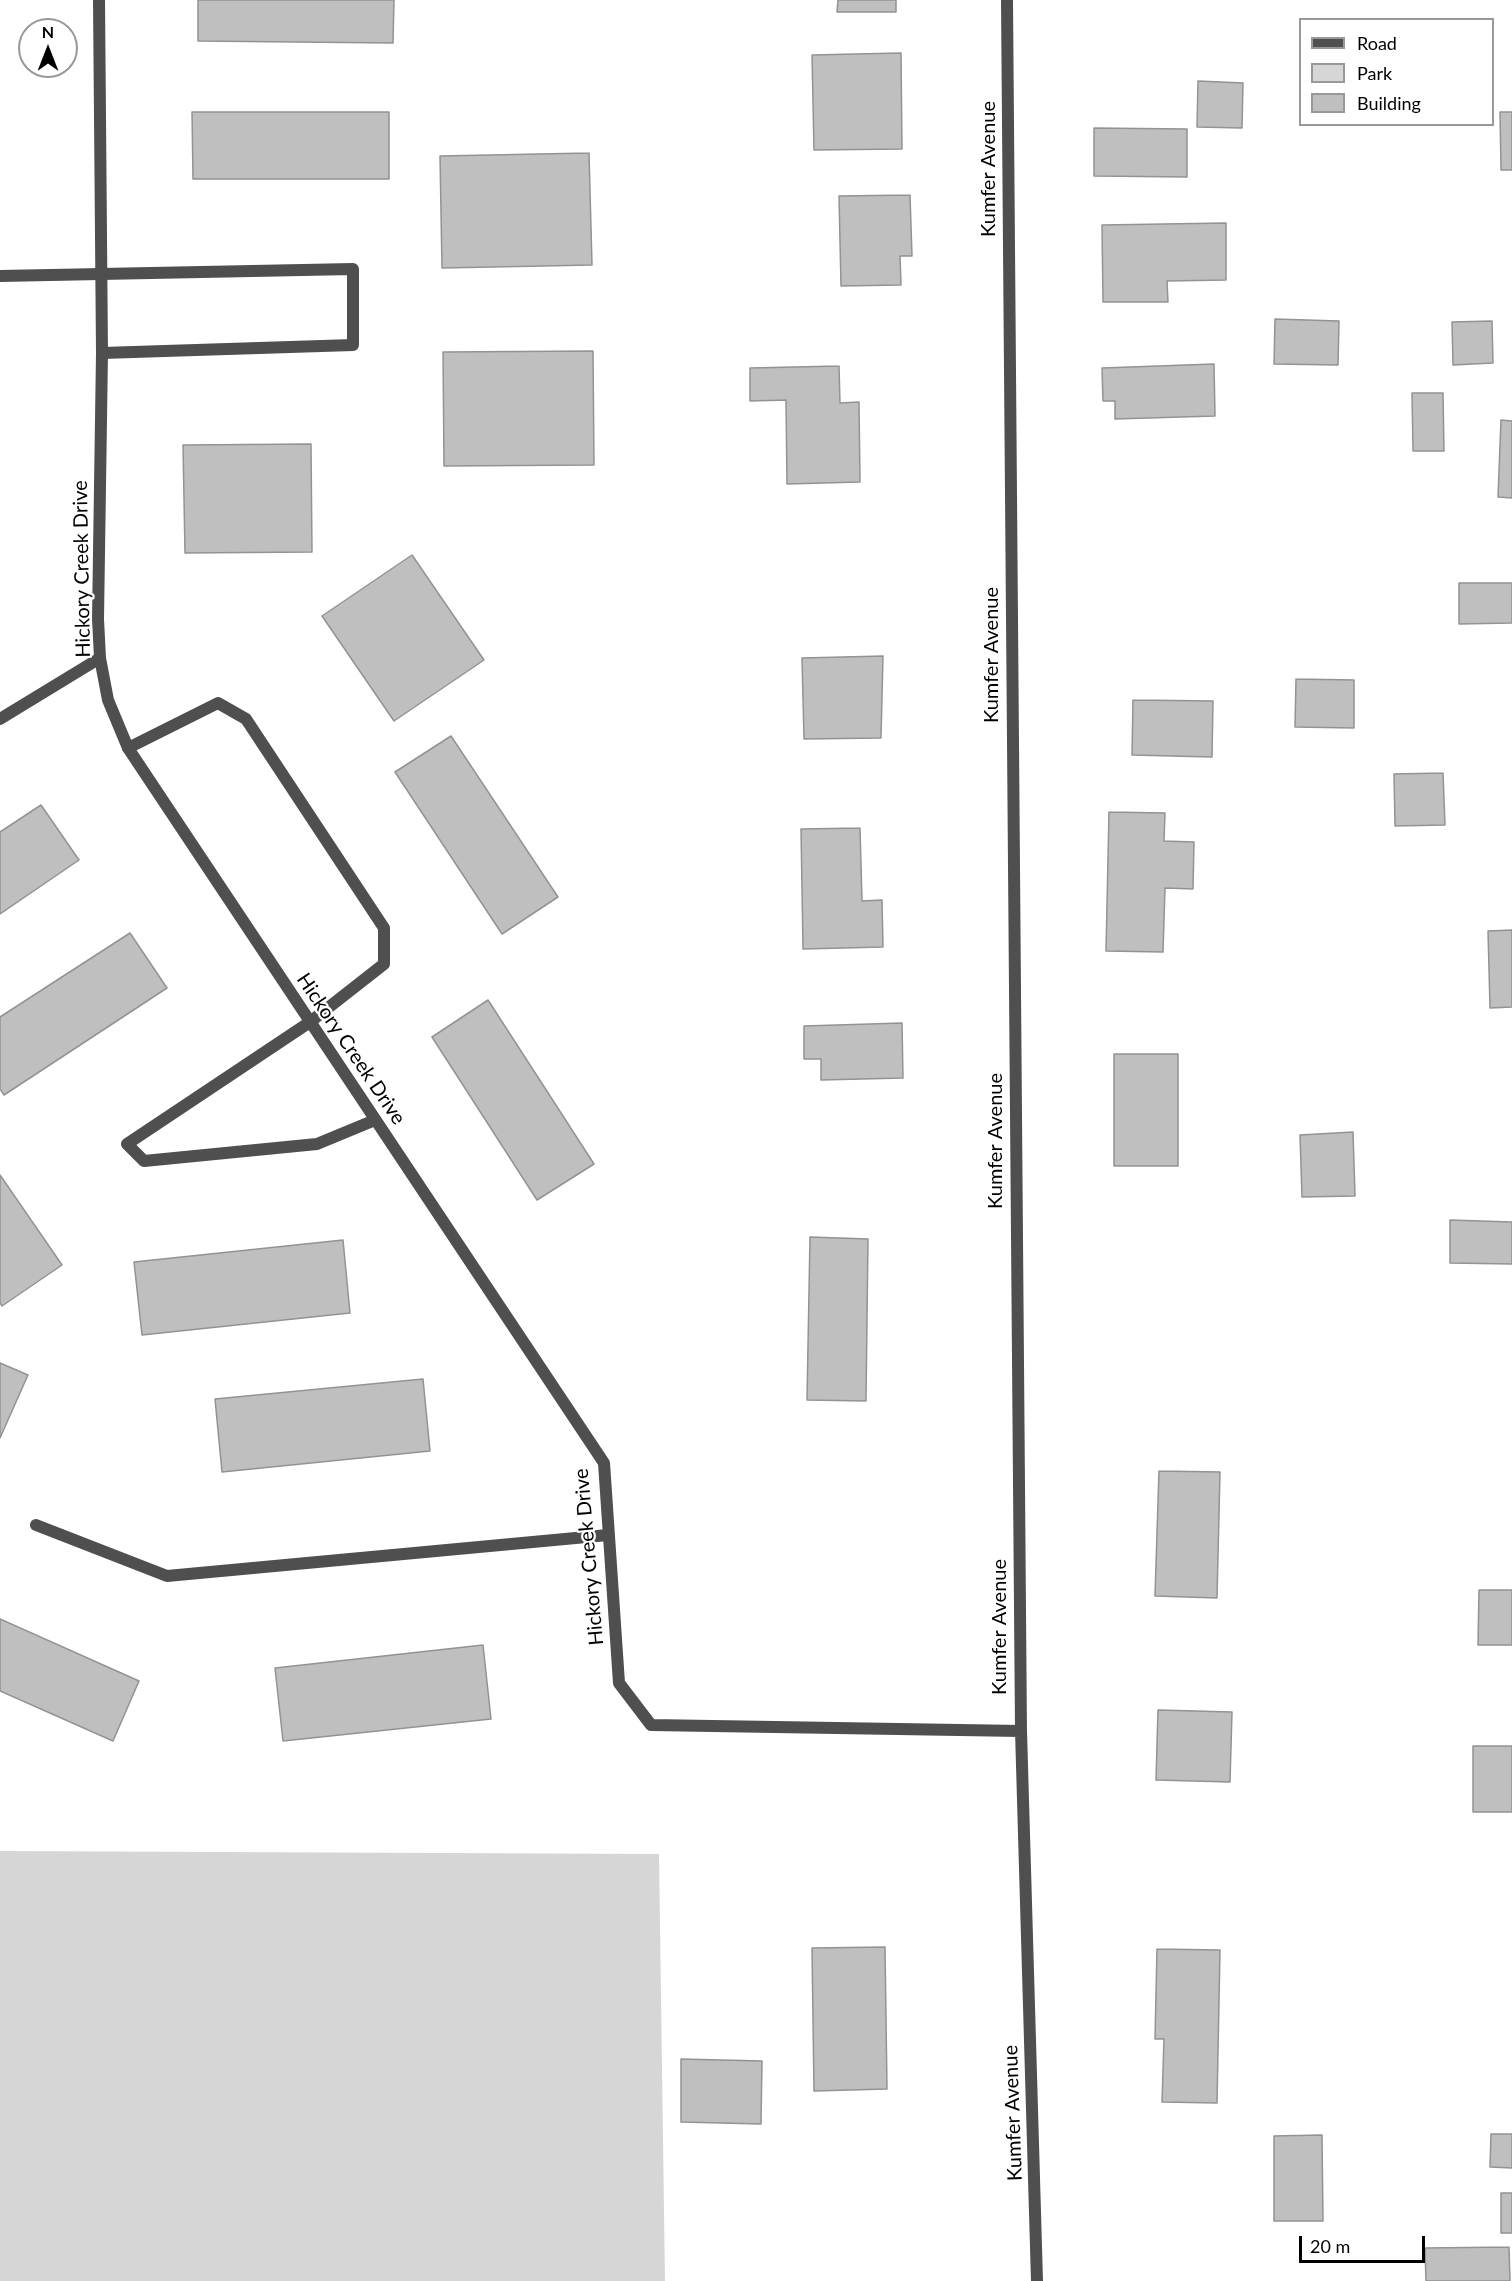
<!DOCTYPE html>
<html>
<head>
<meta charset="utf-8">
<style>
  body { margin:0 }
  #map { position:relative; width:1512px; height:2281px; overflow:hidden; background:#fff; font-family:Lato,sans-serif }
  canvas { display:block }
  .legend { position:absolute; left:1299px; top:18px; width:195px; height:108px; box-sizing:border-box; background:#fff; border:2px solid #999; margin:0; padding:8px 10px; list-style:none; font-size:18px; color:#000 }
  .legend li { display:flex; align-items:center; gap:12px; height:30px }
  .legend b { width:30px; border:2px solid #999 }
  .north { position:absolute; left:18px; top:18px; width:60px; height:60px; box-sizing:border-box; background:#fff; border:2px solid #999; border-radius:50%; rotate:0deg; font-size:16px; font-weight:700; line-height:24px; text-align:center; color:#000 }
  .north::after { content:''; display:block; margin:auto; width:21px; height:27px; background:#000; clip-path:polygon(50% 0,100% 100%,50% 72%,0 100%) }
  .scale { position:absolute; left:1299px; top:2236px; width:126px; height:27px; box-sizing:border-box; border:3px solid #000; border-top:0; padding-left:8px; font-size:18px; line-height:21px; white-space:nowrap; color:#000; -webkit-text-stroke:4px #fff; paint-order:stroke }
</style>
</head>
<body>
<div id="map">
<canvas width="1512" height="2281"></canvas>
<ul class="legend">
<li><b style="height:8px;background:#4f4f4f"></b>Road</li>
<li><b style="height:16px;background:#d6d6d6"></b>Park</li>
<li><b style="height:16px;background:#bfbfbf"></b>Building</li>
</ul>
<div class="north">N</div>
<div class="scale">20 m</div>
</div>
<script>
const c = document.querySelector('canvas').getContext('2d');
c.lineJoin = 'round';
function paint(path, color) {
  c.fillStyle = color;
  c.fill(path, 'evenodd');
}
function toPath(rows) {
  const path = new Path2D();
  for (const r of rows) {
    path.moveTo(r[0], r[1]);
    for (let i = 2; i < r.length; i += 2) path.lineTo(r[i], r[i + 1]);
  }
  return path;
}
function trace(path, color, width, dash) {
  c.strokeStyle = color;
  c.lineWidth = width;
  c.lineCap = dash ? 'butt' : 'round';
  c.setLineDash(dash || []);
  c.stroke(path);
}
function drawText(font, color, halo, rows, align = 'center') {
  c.font = font + ' Lato,sans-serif';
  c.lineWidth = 4.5;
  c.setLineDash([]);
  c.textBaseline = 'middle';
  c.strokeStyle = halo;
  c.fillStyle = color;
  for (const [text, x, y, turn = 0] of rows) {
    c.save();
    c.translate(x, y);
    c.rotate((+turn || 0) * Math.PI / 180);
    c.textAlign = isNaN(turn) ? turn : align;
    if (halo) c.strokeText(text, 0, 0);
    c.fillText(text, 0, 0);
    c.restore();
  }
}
const green = toPath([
  [0,1851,659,1854,665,2281,0,2281]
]);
const building = toPath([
  [198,0,394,0,393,43,198,41,198,0],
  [838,0,896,0,896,12,837,12,838,0],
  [901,53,902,149,814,150,812,55,901,53],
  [1198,81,1243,83,1242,128,1197,127,1198,81],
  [192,112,389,112,389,179,193,179,192,112],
  [1500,112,1512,112,1512,170,1501,170,1500,112],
  [1094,128,1187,129,1187,177,1094,176,1094,128],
  [589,153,592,265,442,268,440,156,589,153],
  [910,195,912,256,900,256,901,285,841,286,839,196,910,195],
  [1226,223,1226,280,1167,281,1168,302,1103,302,1102,225,1226,223],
  [1275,319,1339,321,1338,365,1274,364,1275,319],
  [1492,321,1493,363,1453,365,1452,322,1492,321],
  [593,351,594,465,444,466,443,352,593,351],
  [1214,364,1215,416,1115,419,1115,401,1103,401,1102,368,1214,364],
  [839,366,840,403,859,402,860,482,787,484,786,400,750,401,750,368,839,366],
  [1412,393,1443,393,1444,451,1413,451,1412,393],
  [1501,420,1512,421,1512,498,1498,497,1501,420],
  [311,444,312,552,185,553,183,445,311,444],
  [412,555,484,660,394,721,322,616,412,555],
  [1459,583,1512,583,1512,623,1459,624,1459,583],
  [883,656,881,738,804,739,802,658,883,656],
  [1296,679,1354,680,1354,728,1295,727,1296,679],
  [1133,700,1213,701,1212,757,1132,755,1133,700],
  [451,736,558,897,502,934,395,772,451,736],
  [1443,773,1445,825,1395,826,1394,774,1443,773],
  [41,805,79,860,0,914,0,832,41,805],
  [1109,812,1165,813,1164,841,1194,842,1193,889,1165,888,1163,952,1106,951,1109,812],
  [860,828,862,901,882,900,883,947,803,949,801,829,860,828],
  [1512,930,1512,1007,1490,1008,1488,931,1512,930],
  [130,933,167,988,4,1095,0,1089,0,1017,130,933],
  [488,1000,594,1164,537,1200,432,1037,488,1000],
  [902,1023,903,1078,821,1080,821,1059,804,1059,804,1026,902,1023],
  [1114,1054,1178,1054,1178,1166,1114,1166,1114,1054],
  [1353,1132,1355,1196,1302,1197,1300,1135,1353,1132],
  [0,1175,62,1265,2,1306,0,1303,0,1175],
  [1450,1220,1512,1222,1512,1264,1450,1263,1450,1220],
  [810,1237,868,1239,866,1401,807,1400,810,1237],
  [343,1240,350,1313,142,1335,134,1262,343,1240],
  [0,1363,28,1375,0,1438,0,1363],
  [423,1379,430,1451,222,1472,215,1399,423,1379],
  [1159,1471,1220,1472,1217,1598,1155,1596,1159,1471],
  [1479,1590,1512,1590,1512,1645,1478,1645,1479,1590],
  [0,1619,139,1681,113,1741,0,1691,0,1619],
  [483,1645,491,1719,283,1741,275,1668,483,1645],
  [1158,1710,1232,1712,1230,1782,1156,1780,1158,1710],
  [1473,1746,1512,1746,1512,1812,1473,1812,1473,1746],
  [885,1947,887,2089,814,2091,812,1948,885,1947],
  [1157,1949,1220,1950,1217,2103,1162,2102,1164,2039,1155,2039,1157,1949],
  [681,2059,762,2061,761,2124,681,2122,681,2059],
  [1491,2134,1512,2134,1512,2168,1490,2167,1491,2134],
  [1322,2135,1323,2221,1274,2221,1274,2136,1322,2135],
  [1501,2193,1512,2193,1512,2233,1501,2233,1501,2193],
  [1509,2247,1510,2281,1426,2281,1425,2248,1509,2247]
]);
const service = toPath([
  [0,276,353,269,353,345,102,353],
  [0,719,100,658],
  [128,748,218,703,246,719,384,928,384,964,310,1022]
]);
const minor = toPath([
  [99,0,102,353,98,619,100,658,108,700,128,748,604,1463,619,1683,651,1725,1021,1731],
  [1007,0,1021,1731,1037,2281],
  [310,1022,127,1144,144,1161,317,1144,375,1120],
  [36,1525,167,1576,608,1535]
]);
const streetNames = [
  ["Kumfer Avenue",989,169,-90],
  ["Hickory Creek Drive",82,569,-91],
  ["Kumfer Avenue",992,655,-90],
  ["Hickory Creek Drive",351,1049,56],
  ["Kumfer Avenue",996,1141,-90],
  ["Hickory Creek Drive",589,1557,-95],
  ["Kumfer Avenue",1000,1627,-90],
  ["Kumfer Avenue",1013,2113,-92]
];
paint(green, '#d6d6d6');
paint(building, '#bfbfbf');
trace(building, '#939393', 1.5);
trace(service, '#4f4f4f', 12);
trace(minor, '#4f4f4f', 12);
drawText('20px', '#000', '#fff', streetNames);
</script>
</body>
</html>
